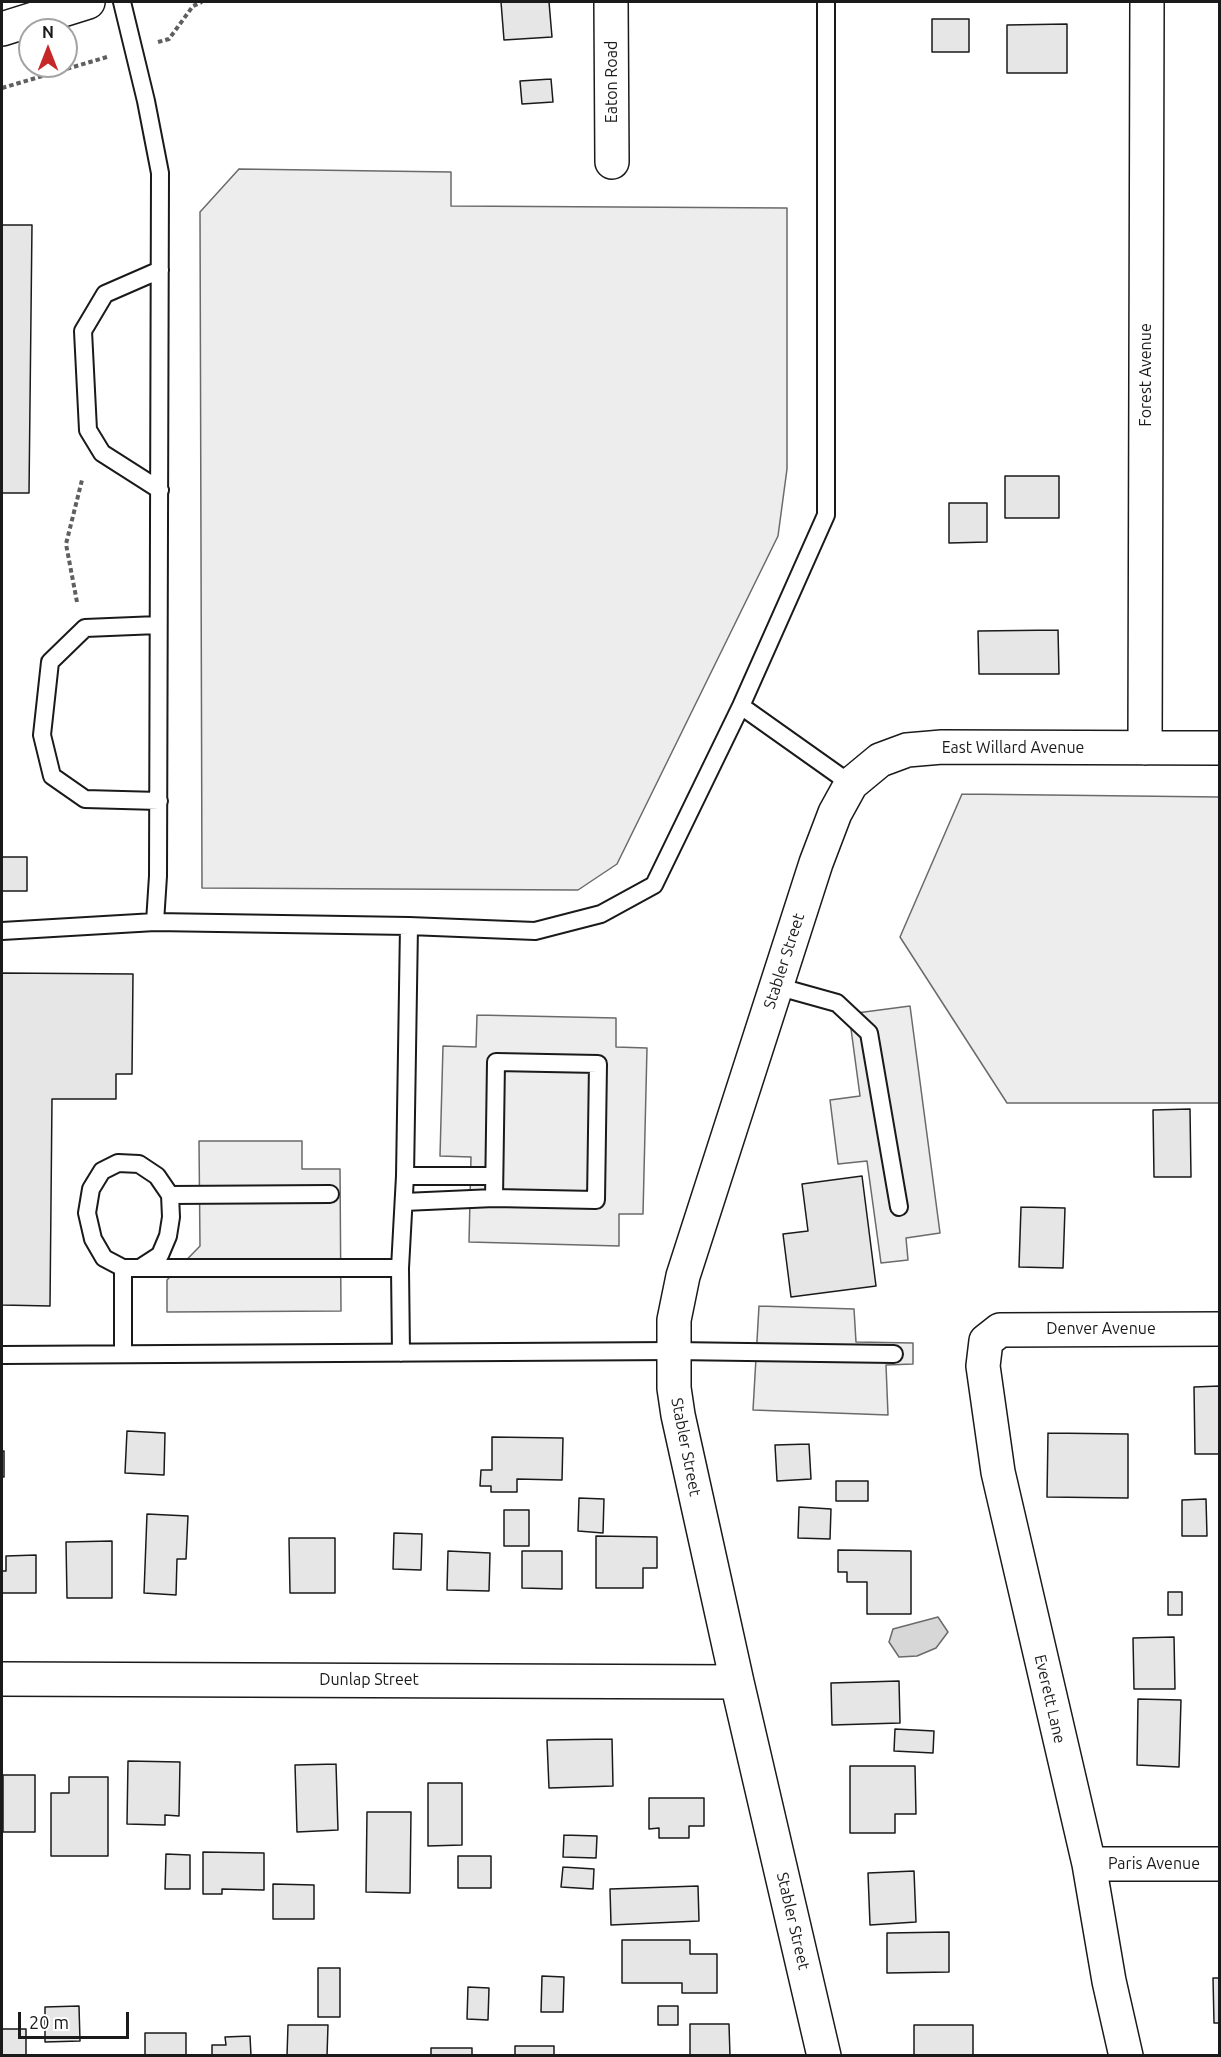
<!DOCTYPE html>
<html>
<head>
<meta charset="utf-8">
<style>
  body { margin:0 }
  #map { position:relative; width:1221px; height:2057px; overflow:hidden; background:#fff; font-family:Ubuntu,sans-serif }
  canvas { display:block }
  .frame { position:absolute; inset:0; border:3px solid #1a1a1a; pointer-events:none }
  .north { position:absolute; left:18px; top:18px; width:60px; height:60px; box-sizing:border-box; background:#fff; border:2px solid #a3a3a3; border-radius:50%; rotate:0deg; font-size:16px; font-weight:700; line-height:24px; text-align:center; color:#1a1a1a }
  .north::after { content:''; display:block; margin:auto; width:21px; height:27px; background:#c62828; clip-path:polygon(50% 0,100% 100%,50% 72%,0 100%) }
  .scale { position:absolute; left:18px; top:2012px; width:111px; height:27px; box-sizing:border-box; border:3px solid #1a1a1a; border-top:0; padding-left:8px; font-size:18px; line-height:21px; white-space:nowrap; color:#1a1a1a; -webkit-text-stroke:4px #fff; paint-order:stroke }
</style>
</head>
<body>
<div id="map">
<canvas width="1221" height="2057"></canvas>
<div class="frame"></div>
<div class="north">N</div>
<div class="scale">20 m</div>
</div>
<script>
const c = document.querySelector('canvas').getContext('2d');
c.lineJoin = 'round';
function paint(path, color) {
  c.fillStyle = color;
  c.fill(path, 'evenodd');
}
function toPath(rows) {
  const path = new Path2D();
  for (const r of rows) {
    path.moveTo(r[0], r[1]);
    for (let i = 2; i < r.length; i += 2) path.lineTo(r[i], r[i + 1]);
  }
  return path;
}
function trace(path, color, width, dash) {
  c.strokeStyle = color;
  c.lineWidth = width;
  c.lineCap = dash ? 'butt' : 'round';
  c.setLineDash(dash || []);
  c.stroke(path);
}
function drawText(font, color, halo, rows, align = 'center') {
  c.font = font + ' Ubuntu,sans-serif';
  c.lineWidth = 4.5;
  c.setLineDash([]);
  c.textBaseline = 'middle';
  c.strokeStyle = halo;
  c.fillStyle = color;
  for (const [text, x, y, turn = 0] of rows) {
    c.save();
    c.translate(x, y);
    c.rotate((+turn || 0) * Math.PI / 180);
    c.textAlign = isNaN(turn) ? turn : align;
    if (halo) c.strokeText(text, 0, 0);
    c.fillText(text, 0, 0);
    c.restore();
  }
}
const built = toPath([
  [239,169,451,172,451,206,787,208,787,469,778,536,617,864,578,890,202,888,200,212,239,169],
  [962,794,1219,797,1219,1103,1007,1103,900,937,962,794],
  [910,1006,940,1233,906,1238,908,1260,881,1263,867,1161,838,1164,830,1100,860,1096,849,1014,910,1006],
  [477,1015,616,1018,616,1047,647,1048,643,1214,619,1214,619,1246,469,1242,471,1157,440,1156,443,1046,476,1047,477,1015],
  [199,1141,302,1141,302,1169,340,1169,341,1311,167,1312,167,1280,200,1246,199,1141],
  [759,1306,854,1309,856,1342,913,1343,913,1364,886,1365,888,1415,753,1410,759,1306]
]);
const water = toPath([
  [938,1617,948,1632,936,1648,917,1656,899,1657,889,1642,893,1629,938,1617]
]);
const building = toPath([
  [501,2,549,2,552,37,504,40,501,2],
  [932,19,969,19,969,52,932,52,932,19],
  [1067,24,1067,73,1007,73,1007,25,1067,24],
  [551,79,553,102,522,104,520,81,551,79],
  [2,225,32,225,29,493,2,493,2,225],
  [1005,476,1059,476,1059,518,1005,518,1005,476],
  [949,503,987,503,987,542,949,543,949,503],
  [1058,630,1059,674,979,674,978,631,1058,630],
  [2,857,27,857,27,891,2,891,2,857],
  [2,973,133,974,132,1074,116,1074,116,1099,52,1099,50,1306,2,1305,2,973],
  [1190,1109,1191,1177,1154,1177,1153,1110,1190,1109],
  [862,1176,876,1286,791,1297,783,1234,808,1231,802,1184,862,1176],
  [1021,1207,1065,1208,1063,1268,1019,1267,1021,1207],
  [1220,1386,1220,1454,1195,1454,1194,1387,1220,1386],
  [127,1431,165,1433,164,1475,125,1473,127,1431],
  [1048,1433,1128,1434,1128,1498,1047,1497,1048,1433],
  [492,1437,563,1438,562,1480,517,1479,517,1492,491,1492,491,1486,480,1486,481,1470,492,1470,492,1437],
  [809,1444,811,1479,777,1481,775,1445,809,1444],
  [2,1451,4,1451,4,1477,2,1477,2,1451],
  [836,1481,868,1481,868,1501,836,1501,836,1481],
  [579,1498,604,1499,603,1533,578,1531,579,1498],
  [1206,1499,1207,1536,1182,1536,1182,1500,1206,1499],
  [799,1507,831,1509,830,1539,798,1538,799,1507],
  [504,1510,529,1510,529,1546,504,1546,504,1510],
  [147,1514,188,1516,186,1559,177,1559,176,1595,144,1593,147,1514],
  [394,1533,422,1534,421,1570,393,1569,394,1533],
  [596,1536,657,1537,657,1568,643,1568,643,1588,596,1588,596,1536],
  [289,1538,335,1538,335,1593,290,1593,289,1538],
  [112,1541,112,1598,67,1598,66,1542,112,1541],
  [838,1550,911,1551,911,1614,867,1614,867,1582,847,1582,847,1572,838,1572,838,1550],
  [448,1551,490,1553,489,1591,447,1590,448,1551],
  [522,1551,562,1551,562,1589,522,1588,522,1551],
  [36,1555,36,1593,2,1593,2,1571,6,1571,6,1556,36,1555],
  [1168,1592,1182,1592,1182,1615,1168,1615,1168,1592],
  [1174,1637,1175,1689,1134,1689,1133,1638,1174,1637],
  [899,1681,900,1723,832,1725,831,1683,899,1681],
  [1138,1699,1181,1700,1179,1767,1137,1765,1138,1699],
  [895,1729,934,1731,933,1753,894,1751,895,1729],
  [612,1739,613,1786,549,1788,547,1740,612,1739],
  [128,1761,180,1762,179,1816,165,1815,165,1825,127,1824,128,1761],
  [336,1764,338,1830,297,1832,295,1765,336,1764],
  [850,1766,915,1766,916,1814,895,1814,895,1833,850,1833,850,1766],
  [3,1775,35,1775,35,1832,3,1832,3,1775],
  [69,1777,108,1777,108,1856,51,1856,51,1793,69,1793,69,1777],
  [428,1783,462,1783,462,1845,428,1846,428,1783],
  [649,1798,704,1798,704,1826,689,1826,689,1838,659,1838,659,1828,649,1829,649,1798],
  [367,1812,411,1812,410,1893,366,1892,367,1812],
  [564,1835,597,1836,596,1858,563,1857,564,1835],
  [203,1852,264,1853,264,1890,222,1889,222,1894,203,1894,203,1852],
  [166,1854,190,1855,190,1889,165,1889,166,1854],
  [458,1856,491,1856,491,1888,458,1888,458,1856],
  [563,1867,594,1869,593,1889,561,1887,563,1867],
  [914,1871,916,1922,870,1925,868,1873,914,1871],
  [273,1884,314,1885,314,1919,273,1919,273,1884],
  [698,1886,699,1921,611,1925,610,1889,698,1886],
  [949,1932,949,1972,887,1973,887,1933,949,1932],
  [622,1940,690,1940,690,1954,717,1954,717,1993,682,1993,682,1983,622,1983,622,1940],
  [318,1968,340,1968,340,2017,318,2017,318,1968],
  [542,1976,564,1977,563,2012,541,2012,542,1976],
  [1213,1978,1220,1978,1220,2023,1214,2023,1213,1978],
  [468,1987,489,1988,488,2020,467,2019,468,1987],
  [79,2006,80,2041,45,2042,45,2007,79,2006],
  [658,2006,678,2006,678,2025,658,2025,658,2006],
  [690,2024,729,2024,730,2056,690,2056,690,2024],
  [288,2025,328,2025,327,2056,287,2056,288,2025],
  [914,2025,973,2025,973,2056,914,2056,914,2025],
  [2,2029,26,2029,26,2056,2,2056,2,2029],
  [145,2033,186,2033,186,2056,145,2056,145,2033],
  [250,2036,251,2056,212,2056,212,2045,226,2045,225,2037,250,2036],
  [515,2046,554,2046,554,2056,515,2056,515,2046],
  [431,2048,472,2048,472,2056,431,2056,431,2048]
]);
const path = toPath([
  [158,42,169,39,193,6,202,2],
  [2,88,107,57],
  [77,602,66,544,82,480]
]);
const service = toPath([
  [122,2,146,101,160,173,158,876,155,922,409,926,535,931,601,914,654,885,741,706],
  [826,2,826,515,741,706,851,784],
  [160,490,102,453,88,430,83,331,105,294,160,270],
  [158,625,85,628,50,662,42,735,52,776,85,799,159,801],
  [2,931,155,922],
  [776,986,837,1003,869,1033,899,1207],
  [496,1062,598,1064,596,1200,494,1198,496,1062],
  [405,1176,494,1176],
  [170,1195,330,1194],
  [404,1202,494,1198],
  [123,1268,104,1258,93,1239,87,1213,91,1189,102,1171,118,1163,139,1164,157,1176,170,1195,171,1217,168,1236,160,1255,140,1268],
  [401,1353,400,1268,405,1176,409,926],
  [123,1354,123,1268,400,1268],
  [2,1355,674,1351,894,1354]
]);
const minor = toPath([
  [611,2,612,162],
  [2,29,88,2],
  [1145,748,1147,2],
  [2,1679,737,1682],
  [1089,1864,1220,1864],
  [824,2056,737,1682,678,1415,674,1388,674,1320,683,1276,816,863,835,813,851,784,880,760,907,750,942,747,1220,748],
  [1126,2056,1109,1981,1089,1864,998,1472,983,1366,986,1341,1000,1330,1220,1329]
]);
const streetNames = [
  ["Eaton Road",612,82,-90],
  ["Forest Avenue",1146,375,-90],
  ["East Willard Avenue",1013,748],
  ["Stabler Street",784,961,-72],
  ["Denver Avenue",1101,1329],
  ["Stabler Street",686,1447,79],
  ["Dunlap Street",369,1680],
  ["Everett Lane",1050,1699,77],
  ["Paris Avenue",1154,1864],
  ["Stabler Street",793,1921,77]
];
paint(built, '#ededed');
trace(built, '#6a6a6a', 1.5);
paint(water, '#d7d7d7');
trace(water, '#6a6a6a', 1.5);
paint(building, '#e6e6e6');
trace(building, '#1a1a1a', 1.5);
trace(service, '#1a1a1a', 20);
trace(minor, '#1a1a1a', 36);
trace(path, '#5f5f5f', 4, [4.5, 3]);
trace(service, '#fff', 16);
trace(minor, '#fff', 33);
drawText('16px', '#1a1a1a', '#fff', streetNames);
</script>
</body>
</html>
